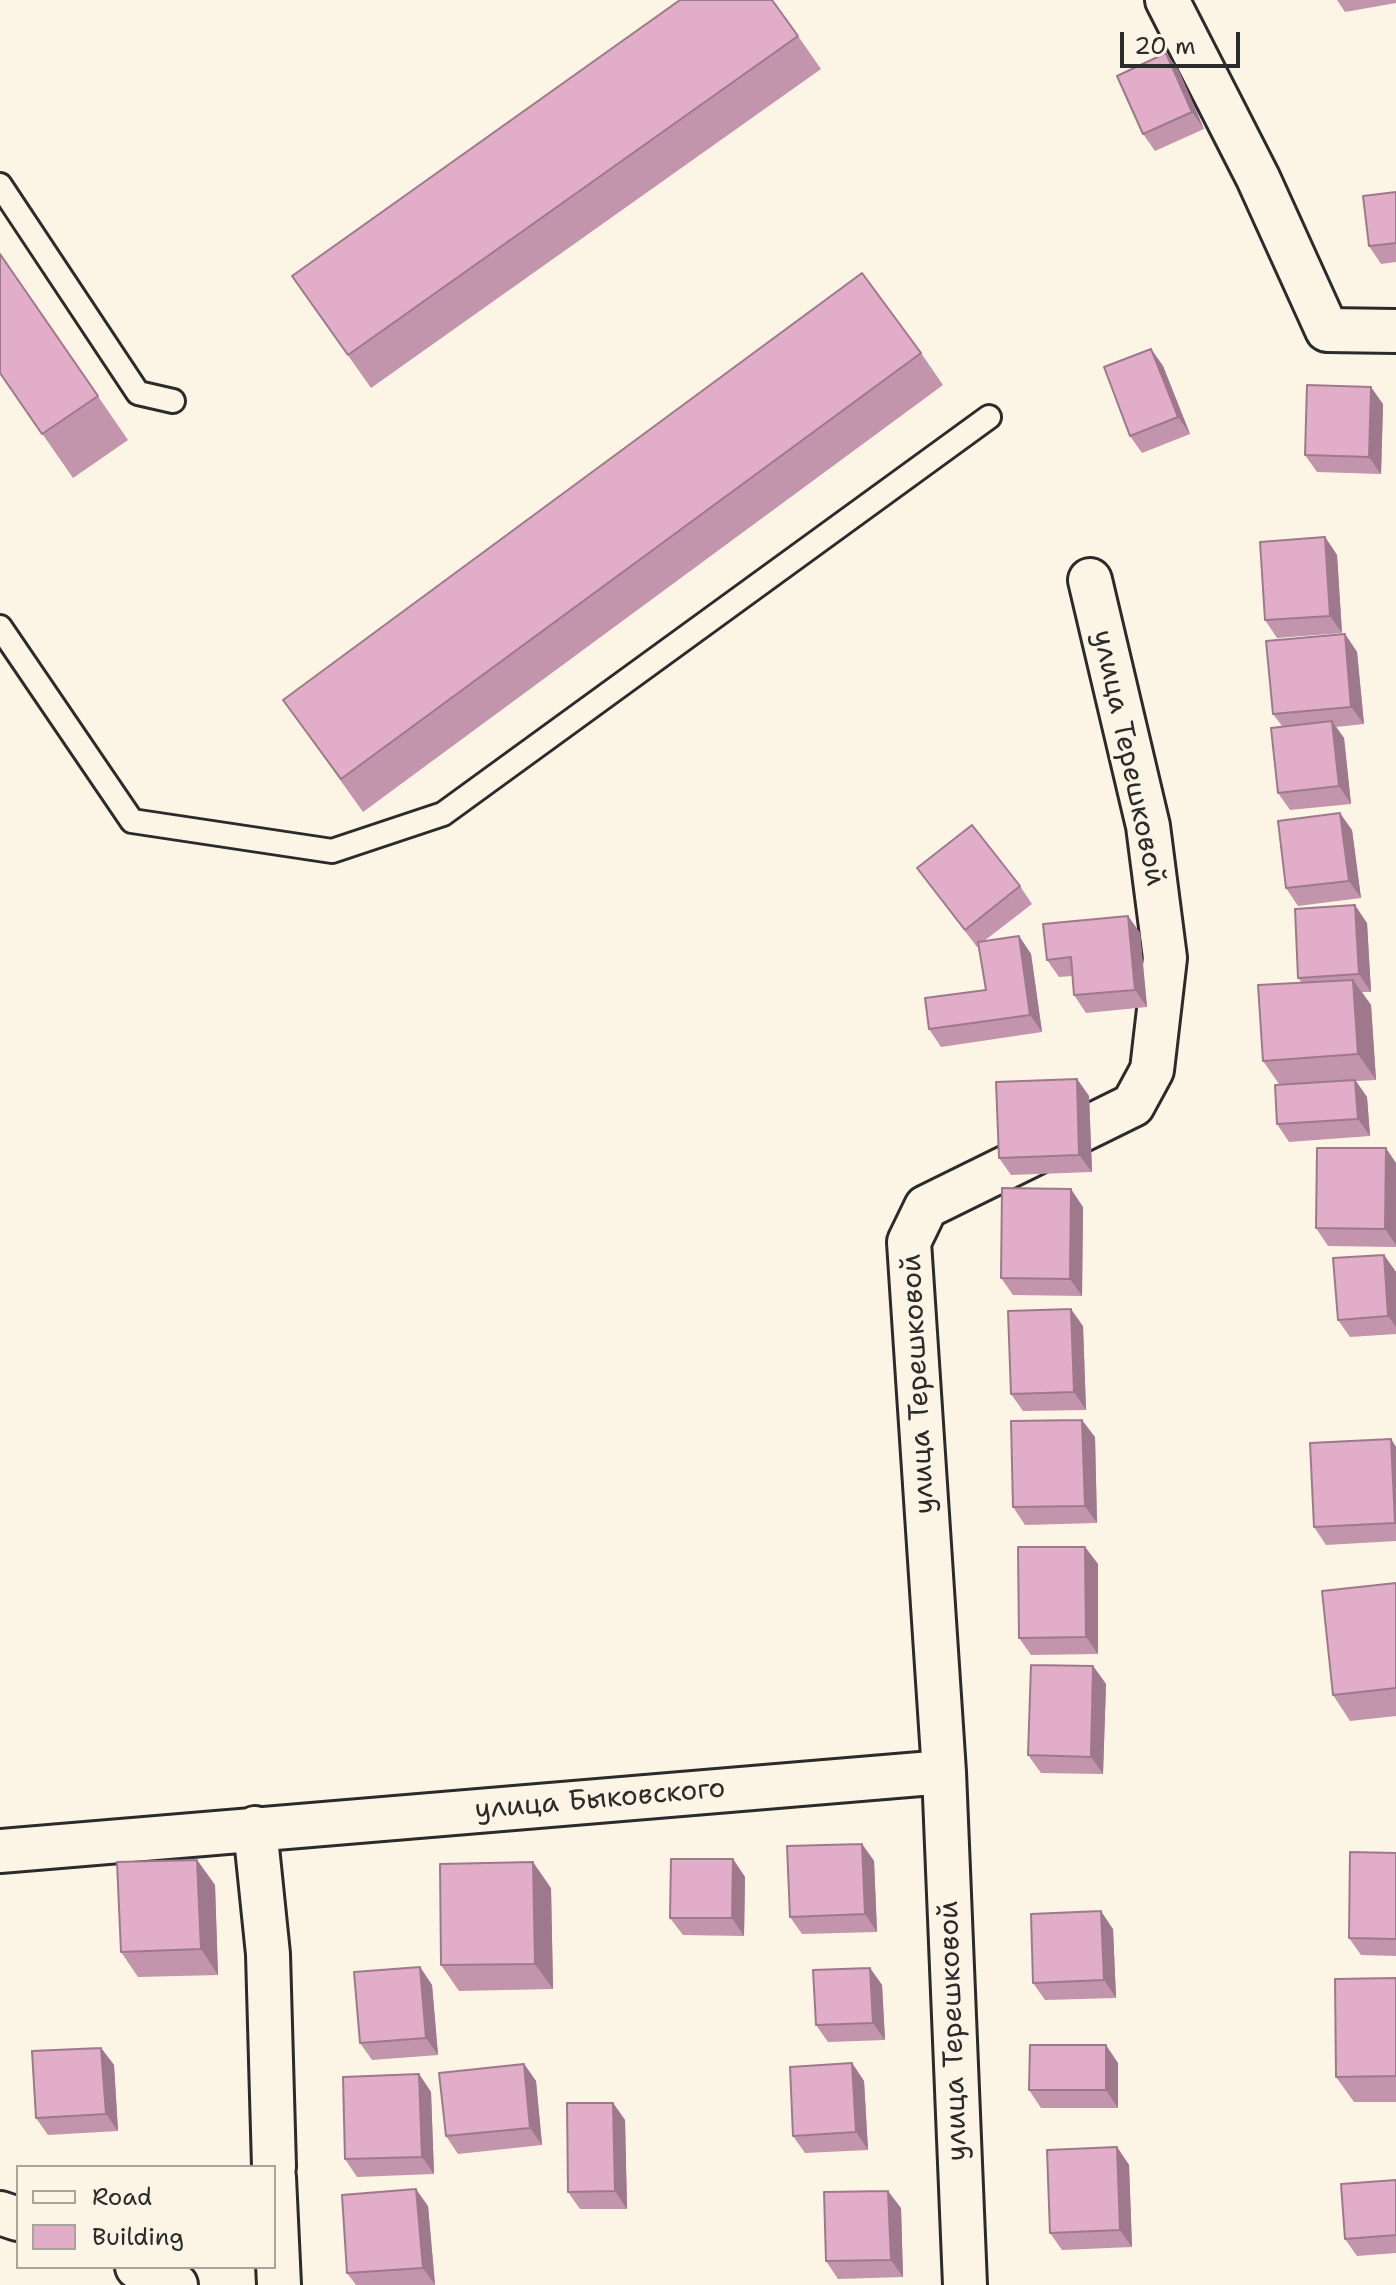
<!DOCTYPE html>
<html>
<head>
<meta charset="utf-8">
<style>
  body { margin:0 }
  #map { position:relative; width:1396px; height:2285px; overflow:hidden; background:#fcf5e5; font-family:"Shantell Sans",sans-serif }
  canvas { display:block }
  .legend { position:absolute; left:16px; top:2165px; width:260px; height:104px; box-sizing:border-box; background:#fcf5e5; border:2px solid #a8a49b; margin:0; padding:10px 14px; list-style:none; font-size:24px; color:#2b2b2b }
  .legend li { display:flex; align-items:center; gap:16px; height:40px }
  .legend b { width:40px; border:2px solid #a8a49b }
  .scale { position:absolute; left:1120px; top:32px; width:120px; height:36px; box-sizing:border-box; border:4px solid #2b2b2b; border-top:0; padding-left:10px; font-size:24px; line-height:28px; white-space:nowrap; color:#2b2b2b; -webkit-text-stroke:6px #fcf5e5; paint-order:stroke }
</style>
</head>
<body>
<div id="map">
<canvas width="1396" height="2285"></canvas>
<ul class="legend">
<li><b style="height:10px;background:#fcf5e5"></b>Road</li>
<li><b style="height:22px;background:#e1adc8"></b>Building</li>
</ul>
<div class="scale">20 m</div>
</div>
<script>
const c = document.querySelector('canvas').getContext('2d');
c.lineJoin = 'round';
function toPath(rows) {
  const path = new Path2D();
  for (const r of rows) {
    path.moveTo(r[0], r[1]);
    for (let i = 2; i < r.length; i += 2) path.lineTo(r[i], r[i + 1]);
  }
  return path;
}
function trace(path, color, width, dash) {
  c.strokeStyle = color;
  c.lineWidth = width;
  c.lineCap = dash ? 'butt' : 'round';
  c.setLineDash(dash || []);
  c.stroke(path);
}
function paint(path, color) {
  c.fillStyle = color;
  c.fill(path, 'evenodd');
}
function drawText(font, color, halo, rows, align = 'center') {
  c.font = font + ' "Shantell Sans",sans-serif';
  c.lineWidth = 6;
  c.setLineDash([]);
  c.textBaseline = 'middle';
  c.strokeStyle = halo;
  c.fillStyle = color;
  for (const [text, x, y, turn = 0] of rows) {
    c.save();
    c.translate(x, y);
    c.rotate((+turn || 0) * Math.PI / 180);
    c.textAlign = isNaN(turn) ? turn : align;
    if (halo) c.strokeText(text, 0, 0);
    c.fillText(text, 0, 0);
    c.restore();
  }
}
const service = toPath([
  [0,185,138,393,173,401],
  [0,627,132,821,332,851,443,814,989,417]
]);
const minor = toPath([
  [1167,0,1258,178,1327,330,1396,331],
  [255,1828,268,1954,274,2167],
  [0,1851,944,1772],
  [274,2177,279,2285],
  [0,2213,18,2219],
  [137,2267,176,2285],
  [965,2285,944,1772,909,1242,926,1207,1133,1105,1152,1070,1165,958,1148,826,1090,580]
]);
const wall = toPath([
  [1337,0,1396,0,1396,3,1345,12],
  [798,36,821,69,371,388,292,276],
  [1166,53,1179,71,1204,129,1155,151,1143,134],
  [1396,192,1396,262,1381,264,1369,246],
  [0,254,128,440,73,478,0,373],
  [1151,349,1163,366,1190,434,1142,453,1130,436],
  [921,353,943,385,363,812,283,700],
  [1383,404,1381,474,1317,472,1305,455],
  [1325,537,1337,555,1342,633,1277,638,1265,620],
  [1345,634,1357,652,1364,724,1336,727,1344,738,1351,804,1290,810,1278,793,1282,726,1273,714],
  [1352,830,1361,898,1298,906,1286,888],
  [917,868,1020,886,1032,904,984,941,1019,936,1031,954,1042,1032,941,1047,929,1029,986,990,979,946,977,947],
  [1128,916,1140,933,1147,1007,1086,1013,1074,995,1072,976,1059,977,1047,960],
  [1367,923,1371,992,1362,992,1371,1005,1376,1080,1356,1081,1367,1097,1370,1136,1289,1142,1277,1124,1279,1084,1263,1061,1302,983,1298,978],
  [1077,1079,1089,1096,1092,1172,1011,1175,999,1158],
  [1396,1163,1396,1247,1328,1246,1316,1228],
  [1083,1207,1082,1296,1013,1295,1001,1278],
  [1384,1255,1396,1272,1396,1334,1350,1337,1338,1320],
  [1083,1326,1086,1410,1023,1411,1011,1394],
  [1095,1437,1097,1523,1025,1525,1013,1507],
  [1391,1439,1396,1447,1396,1541,1326,1545,1314,1527],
  [1085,1547,1098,1564,1098,1654,1031,1655,1019,1638],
  [1396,1583,1396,1716,1350,1721,1333,1695],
  [1093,1666,1106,1684,1103,1774,1041,1773,1028,1755],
  [862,1844,874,1861,877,1932,802,1934,790,1917],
  [1396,1853,1396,1956,1361,1955,1349,1938],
  [733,1859,745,1877,744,1936,683,1935,670,1918],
  [197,1860,215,1885,218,1975,138,1977,121,1952],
  [551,1888,553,1989,459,1991,441,1965],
  [1113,1929,1116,1998,1045,2000,1033,1983],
  [420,1967,432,1985,438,2055,372,2060,360,2043],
  [870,1968,882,1985,885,2040,828,2042,816,2025],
  [1396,1978,1396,2102,1354,2102,1336,2077],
  [101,2048,114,2065,118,2131,48,2135,36,2118],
  [852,2063,864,2081,868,2150,805,2153,793,2136],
  [1118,2063,1118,2108,1041,2108,1029,2090],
  [524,2064,536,2081,542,2145,458,2154,446,2136],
  [419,2074,431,2092,434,2174,357,2177,345,2159],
  [613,2103,625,2120,627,2209,580,2209,568,2192],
  [1117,2147,1129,2165,1132,2247,1062,2250,1050,2233],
  [1396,2180,1396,2253,1357,2256,1345,2239],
  [428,2206,435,2285,356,2285,347,2273],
  [901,2208,903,2277,838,2279,826,2261]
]);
const shadedWall = toPath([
  [1166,53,1179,71,1204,129,1192,112],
  [1151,349,1163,366,1190,434,1178,417],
  [1371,387,1383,404,1381,474,1369,457],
  [1325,537,1337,555,1342,633,1330,616],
  [1345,634,1357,652,1364,724,1351,707],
  [1332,721,1344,738,1351,804,1339,786],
  [1340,813,1352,830,1361,898,1349,881],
  [1355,905,1367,923,1371,992,1359,974],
  [1128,916,1140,933,1147,1007,1135,990],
  [1019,936,1031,954,1042,1032,1030,1015],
  [1353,980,1371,1005,1376,1080,1358,1054],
  [1077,1079,1089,1096,1092,1172,1079,1155],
  [1355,1080,1367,1097,1370,1136,1358,1119],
  [1386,1148,1396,1163,1396,1245,1385,1229],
  [1071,1189,1083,1207,1082,1296,1070,1279],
  [1384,1255,1396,1272,1396,1327,1388,1316],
  [1071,1309,1083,1326,1086,1410,1074,1392],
  [1082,1420,1095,1437,1097,1523,1085,1506],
  [1391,1439,1396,1447,1396,1524,1395,1523],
  [1085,1547,1098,1564,1098,1654,1086,1637],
  [1093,1666,1106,1684,1103,1774,1091,1757],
  [862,1844,874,1861,877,1932,865,1914],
  [733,1859,745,1877,744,1936,732,1918],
  [197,1860,215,1885,218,1975,201,1949],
  [533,1862,551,1888,553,1989,535,1964],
  [1101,1911,1113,1929,1116,1998,1104,1980],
  [420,1967,432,1985,438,2055,426,2038],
  [870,1968,882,1985,885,2040,873,2023],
  [1106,2045,1118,2063,1118,2108,1106,2090],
  [101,2048,114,2065,118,2131,106,2114],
  [852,2063,864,2081,868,2150,856,2132],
  [524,2064,536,2081,542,2145,530,2128],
  [419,2074,431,2092,434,2174,422,2157],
  [613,2103,625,2120,627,2209,615,2191],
  [1117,2147,1129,2165,1132,2247,1120,2230],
  [416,2189,428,2206,435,2285,423,2268],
  [888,2191,901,2208,903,2277,891,2260]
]);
const building = toPath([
  [680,0,772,0,798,36,348,355,292,276,680,0],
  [1166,53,1192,112,1143,134,1117,76,1166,53],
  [1396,192,1396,243,1369,246,1363,196,1396,192],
  [0,254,98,396,42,434,0,373,0,254],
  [862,273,921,353,341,779,283,700,862,273],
  [1151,349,1178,417,1130,436,1104,367,1151,349],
  [1307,385,1371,387,1369,457,1305,455,1307,385],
  [1325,537,1330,616,1265,620,1260,542,1325,537],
  [1345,634,1351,707,1273,714,1266,641,1345,634],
  [1332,721,1339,786,1278,793,1271,728,1332,721],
  [1340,813,1349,881,1286,888,1278,821,1340,813],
  [972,825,1020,886,965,930,917,868,972,825],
  [1355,905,1359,974,1298,978,1295,909,1355,905],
  [1128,916,1135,990,1074,995,1071,957,1047,960,1043,924,1128,916],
  [1019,936,1030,1015,929,1029,925,998,986,990,978,942,1019,936],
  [1353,980,1358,1054,1263,1061,1258,985,1353,980],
  [1077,1079,1079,1155,999,1158,996,1082,1077,1079],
  [1355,1080,1358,1119,1277,1124,1275,1085,1355,1080],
  [1317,1148,1386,1148,1385,1229,1316,1228,1317,1148],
  [1002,1188,1071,1189,1070,1279,1001,1278,1002,1188],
  [1384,1255,1388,1316,1338,1320,1333,1258,1384,1255],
  [1071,1309,1074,1392,1011,1394,1008,1311,1071,1309],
  [1082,1420,1085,1506,1013,1507,1011,1421,1082,1420],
  [1391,1439,1395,1523,1314,1527,1310,1443,1391,1439],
  [1018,1547,1085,1547,1086,1637,1019,1638,1018,1547],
  [1396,1583,1396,1688,1333,1695,1322,1591,1396,1583],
  [1031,1665,1093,1666,1091,1757,1028,1755,1031,1665],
  [862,1844,865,1914,790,1917,787,1846,862,1844],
  [1350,1852,1396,1853,1396,1939,1349,1938,1350,1852],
  [671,1859,733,1859,732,1918,670,1918,671,1859],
  [197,1860,201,1949,121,1952,117,1862,197,1860],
  [533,1862,535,1964,441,1965,440,1864,533,1862],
  [1101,1911,1104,1980,1033,1983,1031,1914,1101,1911],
  [420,1967,426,2038,360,2043,354,1972,420,1967],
  [870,1968,873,2023,816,2025,813,1970,870,1968],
  [1396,1978,1396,2076,1336,2077,1335,1979,1396,1978],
  [1030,2045,1106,2045,1106,2090,1029,2090,1030,2045],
  [101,2048,106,2114,36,2118,32,2051,101,2048],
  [852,2063,856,2132,793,2136,790,2067,852,2063],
  [524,2064,530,2128,446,2136,439,2073,524,2064],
  [419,2074,422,2157,345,2159,343,2077,419,2074],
  [567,2103,613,2103,615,2191,568,2192,567,2103],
  [1117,2147,1120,2230,1050,2233,1047,2150,1117,2147],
  [1396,2180,1396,2235,1345,2239,1341,2184,1396,2180],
  [416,2189,423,2268,347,2273,342,2195,416,2189],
  [888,2191,891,2260,826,2261,824,2192,888,2191]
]);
const streetNames = [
  ["улица Терешковой",1128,758,78],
  ["улица Терешковой",919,1384,-93],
  ["улица Быковского",600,1800,-5],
  ["улица Терешковой",954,2031,-92]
];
trace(service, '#2b2b2b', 28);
trace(minor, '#2b2b2b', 48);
trace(service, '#fcf5e5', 22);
trace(minor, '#fcf5e5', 42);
paint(wall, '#c295ac');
paint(shadedWall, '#9e798c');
paint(building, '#e1adc8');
trace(building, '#9e798c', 2);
drawText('28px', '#2b2b2b', '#fcf5e5', streetNames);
</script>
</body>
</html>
